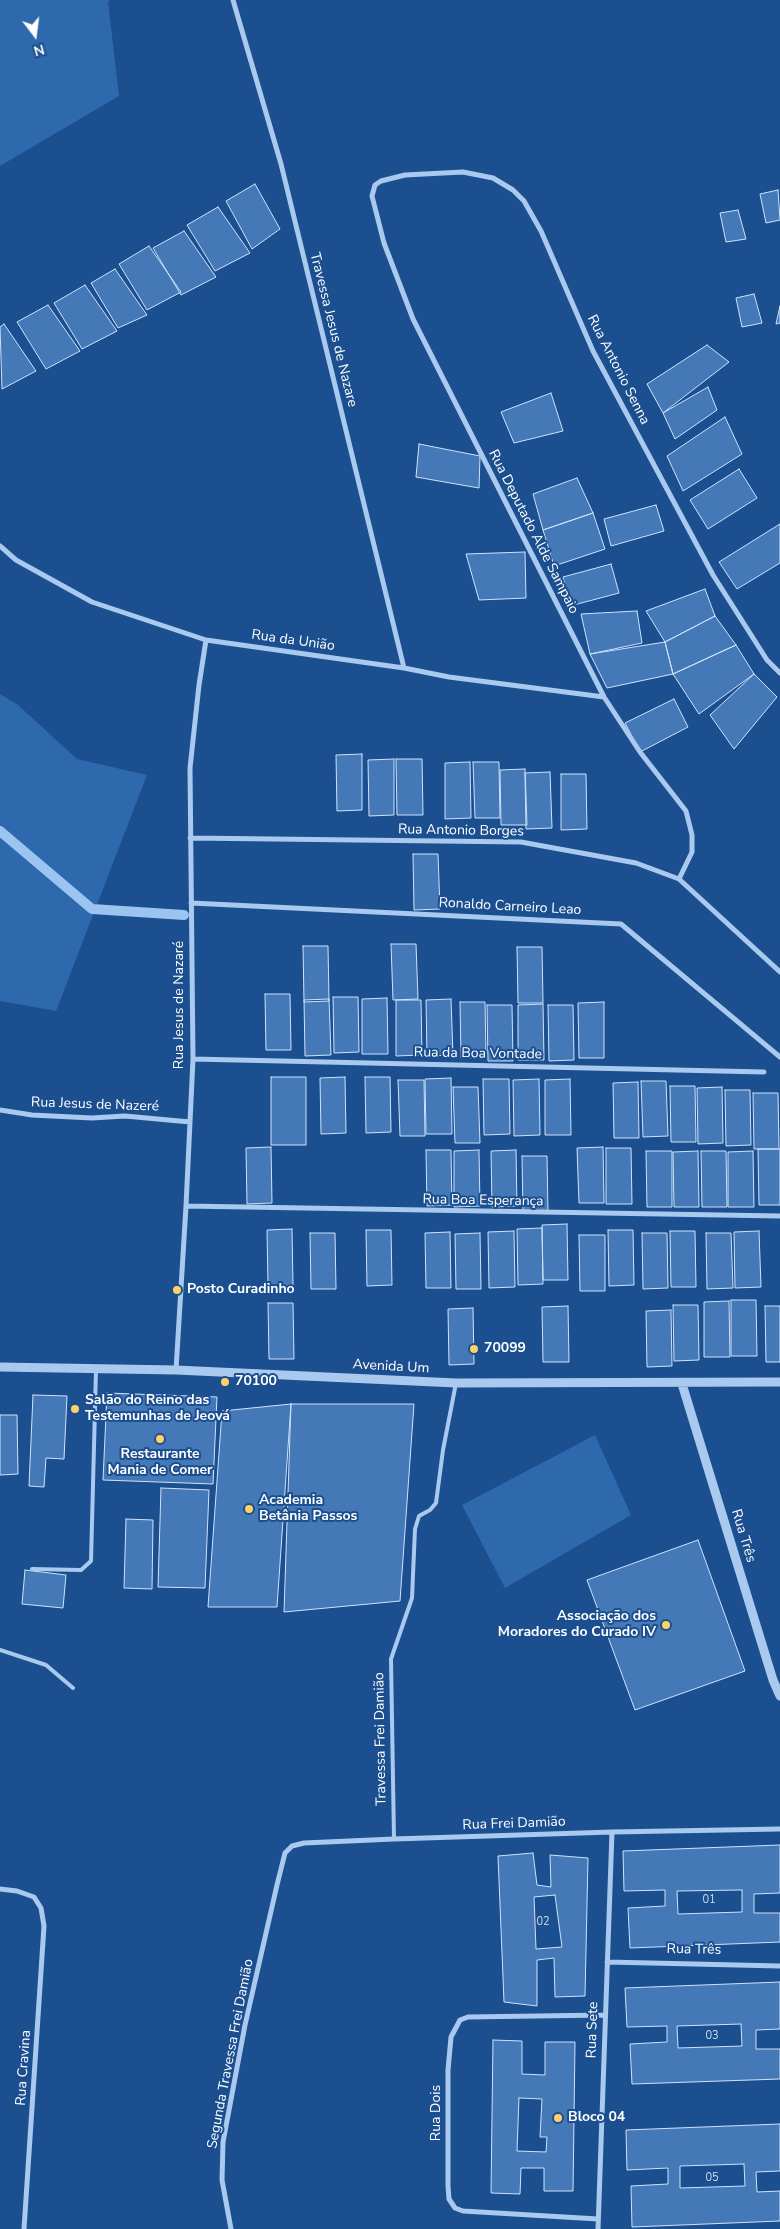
<!DOCTYPE html>
<html>
<head>
<meta charset="utf-8">
<style>
  body { margin:0 }
  #map { position:relative; width:780px; height:2229px; overflow:hidden; background:#1b4f8f; font-family:"Nunito Sans",sans-serif }
  canvas { display:block }
  .north { position:absolute; left:10px; top:10px; width:50px; height:50px; -webkit-text-stroke:4px #1b4f8f; paint-order:stroke; rotate:165deg; font-size:14px; font-weight:700; line-height:20px; text-align:center; color:#fff }
  .north::after { content:''; display:block; margin:auto; width:18px; height:22px; background:#fff; clip-path:polygon(50% 0,100% 100%,50% 72%,0 100%) }
</style>
</head>
<body>
<div id="map">
<canvas width="780" height="2229"></canvas>
<div class="north">N</div>
</div>
<script>
const c = document.querySelector('canvas').getContext('2d');
c.lineJoin = 'round';
function paint(path, color) {
  c.fillStyle = color;
  c.fill(path, 'evenodd');
}
function toPath(rows) {
  const path = new Path2D();
  for (const r of rows) {
    path.moveTo(r[0], r[1]);
    for (let i = 2; i < r.length; i += 2) path.lineTo(r[i], r[i + 1]);
  }
  return path;
}
function trace(path, color, width, dash) {
  c.strokeStyle = color;
  c.lineWidth = width;
  c.lineCap = dash ? 'butt' : 'round';
  c.setLineDash(dash || []);
  c.stroke(path);
}
function drawText(font, color, halo, rows, align = 'center') {
  c.font = font + ' "Nunito Sans",sans-serif';
  c.lineWidth = 4;
  c.setLineDash([]);
  c.textBaseline = 'middle';
  c.strokeStyle = halo;
  c.fillStyle = color;
  for (const [text, x, y, turn = 0] of rows) {
    c.save();
    c.translate(x, y);
    c.rotate((+turn || 0) * Math.PI / 180);
    c.textAlign = isNaN(turn) ? turn : align;
    if (halo) c.strokeText(text, 0, 0);
    c.fillText(text, 0, 0);
    c.restore();
  }
}
const green = toPath([
  [0,0,110,0,108,2,119,96,0,166],
  [0,694,18,705,77,759,147,775,56,1011,0,1001],
  [595,1435,631,1515,505,1588,462,1505]
]);
const stream = toPath([
  [0,831,92,909,184,915]
]);
const building = toPath([
  [255,184,280,229,252,249,226,201,255,184],
  [778,190,780,220,766,223,760,194,778,190],
  [218,207,250,253,215,271,187,225,218,207],
  [738,210,746,239,726,242,720,213,738,210],
  [184,231,216,277,181,295,153,248,184,231],
  [149,246,181,292,147,310,119,264,149,246],
  [115,269,147,315,118,328,91,283,115,269],
  [85,285,117,331,82,349,54,303,85,285],
  [754,294,762,323,742,327,736,298,754,294],
  [48,305,80,351,46,369,17,322,48,305],
  [780,306,780,323,776,324,780,306],
  [4,324,36,371,2,389,0,327,4,324],
  [707,345,729,362,663,413,647,384,707,345],
  [708,387,717,410,675,439,663,413,708,387],
  [551,393,563,431,514,443,501,412,551,393],
  [725,417,742,454,683,491,667,456,725,417],
  [419,444,480,456,479,488,416,477,419,444],
  [739,469,757,498,708,529,690,500,739,469],
  [577,478,593,513,543,530,533,494,577,478],
  [656,505,664,531,611,546,604,519,656,505],
  [593,513,605,549,554,566,543,530,593,513],
  [780,524,780,563,737,589,719,562,780,524],
  [525,552,526,598,479,600,466,554,525,552],
  [611,564,619,593,570,606,563,577,611,564],
  [705,589,715,616,665,642,646,611,705,589],
  [637,611,642,643,590,654,581,614,637,611],
  [715,616,736,645,673,674,665,642,715,616],
  [665,642,673,674,607,688,590,654,665,642],
  [736,645,754,674,699,714,673,674,736,645],
  [754,674,777,697,734,749,710,715,754,674],
  [674,699,688,727,640,752,625,723,674,699],
  [362,754,362,810,337,811,336,755,362,754],
  [394,759,394,815,369,816,368,760,394,759],
  [396,759,422,759,423,815,397,815,396,759],
  [470,762,471,818,445,819,445,763,470,762],
  [473,762,499,762,500,818,475,818,473,762],
  [525,769,527,825,501,825,500,770,525,769],
  [550,772,552,828,526,829,525,773,550,772],
  [561,774,586,774,587,829,561,830,561,774],
  [413,854,438,854,440,909,414,910,413,854],
  [391,944,416,944,418,999,393,1000,391,944],
  [303,946,328,946,329,1001,304,1002,303,946],
  [517,947,542,947,543,1003,518,1003,517,947],
  [265,994,290,994,291,1050,266,1050,265,994],
  [333,997,358,997,359,1052,334,1053,333,997],
  [387,998,388,1054,362,1054,362,999,387,998],
  [329,999,331,1055,305,1056,304,1000,329,999],
  [451,999,453,1055,427,1056,426,1000,451,999],
  [396,1000,421,1000,422,1055,396,1056,396,1000],
  [460,1002,485,1002,486,1057,461,1058,460,1002],
  [604,1002,604,1058,579,1058,578,1003,604,1002],
  [543,1004,544,1060,518,1060,518,1005,543,1004],
  [487,1005,512,1005,513,1061,488,1061,487,1005],
  [548,1005,573,1005,574,1060,549,1061,548,1005],
  [271,1077,306,1077,306,1145,271,1145,271,1077],
  [345,1077,346,1133,321,1134,320,1078,345,1077],
  [365,1077,390,1077,391,1132,366,1133,365,1077],
  [451,1078,452,1134,426,1134,425,1079,451,1078],
  [483,1079,509,1079,510,1134,484,1135,483,1079],
  [539,1079,540,1135,514,1136,513,1080,539,1079],
  [570,1079,571,1135,545,1135,545,1080,570,1079],
  [398,1080,424,1080,425,1136,400,1136,398,1080],
  [641,1081,666,1081,668,1136,643,1137,641,1081],
  [638,1082,639,1138,614,1138,613,1083,638,1082],
  [670,1086,695,1086,696,1142,671,1142,670,1086],
  [453,1087,478,1087,480,1143,455,1143,453,1087],
  [722,1087,723,1143,698,1144,697,1088,722,1087],
  [725,1090,750,1090,751,1145,726,1146,725,1090],
  [753,1093,778,1093,779,1149,754,1149,753,1093],
  [271,1147,272,1203,247,1204,246,1148,271,1147],
  [603,1147,604,1203,579,1203,577,1148,603,1147],
  [606,1148,631,1148,632,1204,606,1204,606,1148],
  [758,1149,780,1149,780,1205,759,1205,758,1149],
  [426,1150,451,1150,452,1205,427,1206,426,1150],
  [479,1150,480,1206,454,1207,454,1151,479,1150],
  [516,1150,517,1206,492,1207,491,1151,516,1150],
  [646,1151,672,1151,672,1207,647,1207,646,1151],
  [698,1151,699,1207,674,1207,673,1152,698,1151],
  [701,1151,726,1151,727,1207,702,1207,701,1151],
  [753,1151,754,1207,728,1207,728,1152,753,1151],
  [522,1156,547,1156,548,1212,523,1212,522,1156],
  [567,1224,568,1280,543,1280,542,1225,567,1224],
  [542,1228,543,1284,518,1285,517,1229,542,1228],
  [292,1229,293,1285,268,1286,267,1230,292,1229],
  [366,1230,391,1230,392,1285,367,1286,366,1230],
  [608,1230,633,1230,634,1285,609,1286,608,1230],
  [514,1231,515,1287,489,1288,488,1232,514,1231],
  [670,1231,695,1231,696,1287,671,1287,670,1231],
  [759,1231,761,1287,735,1288,734,1232,759,1231],
  [450,1232,451,1288,426,1288,425,1233,450,1232],
  [310,1233,335,1233,336,1289,311,1289,310,1233],
  [480,1233,481,1289,456,1289,455,1234,480,1233],
  [642,1233,667,1233,668,1288,643,1289,642,1233],
  [706,1233,731,1233,733,1288,707,1289,706,1233],
  [579,1235,605,1235,605,1291,580,1291,579,1235],
  [731,1300,756,1300,757,1356,731,1356,731,1300],
  [729,1301,730,1357,704,1357,704,1302,729,1301],
  [268,1303,293,1303,294,1359,269,1359,268,1303],
  [673,1305,698,1305,699,1360,674,1361,673,1305],
  [568,1306,569,1362,543,1362,542,1307,568,1306],
  [765,1306,780,1306,780,1362,766,1362,765,1306],
  [473,1308,474,1364,449,1365,448,1309,473,1308],
  [671,1310,672,1366,647,1367,646,1311,671,1310],
  [107,1393,217,1397,213,1484,103,1480,107,1393],
  [33,1395,67,1396,64,1459,46,1458,44,1487,29,1486,33,1395],
  [291,1404,277,1607,208,1607,222,1411,291,1404],
  [291,1404,414,1404,400,1601,284,1612,291,1404],
  [0,1415,17,1415,18,1474,0,1475,0,1415],
  [161,1488,209,1490,205,1588,158,1587,161,1488],
  [126,1519,153,1520,152,1589,124,1588,126,1519],
  [698,1540,745,1671,635,1710,587,1580,698,1540],
  [25,1570,66,1575,63,1608,22,1604,25,1570],
  [780,1845,780,1893,754,1894,754,1913,780,1913,780,1942,630,1948,628,1908,665,1906,665,1890,624,1891,623,1851,780,1845],
  [533,1853,537,1885,551,1887,550,1855,588,1858,585,1996,555,1997,554,1958,537,1960,537,2006,504,2002,498,1856,533,1853],
  [742,1890,742,1912,678,1914,677,1891,742,1890],
  [555,1895,562,1947,536,1949,534,1897,555,1895],
  [780,1982,780,2029,756,2030,756,2049,780,2049,780,2079,632,2084,630,2044,667,2042,667,2026,627,2027,625,1988,780,1982],
  [741,2024,742,2046,678,2048,677,2026,741,2024],
  [493,2040,522,2041,522,2074,545,2075,545,2042,575,2042,573,2191,544,2191,544,2168,521,2168,520,2194,491,2193,493,2040],
  [519,2098,542,2099,540,2137,547,2137,546,2152,517,2151,519,2098],
  [780,2124,780,2171,756,2172,757,2192,780,2191,780,2221,632,2227,631,2186,668,2184,668,2168,627,2170,626,2130,780,2124],
  [744,2164,745,2186,680,2188,680,2166,744,2164]
]);
const service = toPath([
  [32,1569,81,1570,91,1561,96,1370],
  [0,1650,46,1665,73,1688],
  [394,1839,391,1659,412,1598,415,1529,419,1516,430,1510,436,1503,443,1450,456,1383]
]);
const minor = toPath([
  [233,0,281,164,404,668],
  [0,546,16,560,92,602,206,640,404,668,449,677,604,697],
  [190,838,521,842,636,863,679,879,780,972],
  [679,879,692,852,692,835,686,811,640,752,604,697,413,319,384,243,372,196,375,185,381,181,405,175,463,172,493,178,513,190,524,201,541,231,593,351,713,575,767,660,780,673],
  [191,903,621,924,780,1057],
  [193,1059,764,1072],
  [0,1110,32,1115,92,1118,125,1116,190,1122],
  [186,1206,780,1216],
  [176,1370,186,1206,193,1059,190,768,199,685,206,640],
  [0,1889,17,1891,34,1897,41,1908,44,1926,24,2229],
  [607,1962,780,1966],
  [598,2219,463,2211,455,2208,449,2199,448,2186,448,2070,451,2037,460,2020,468,2017,605,2015],
  [231,2229,222,2180,223,2142,245,2025,277,1885,285,1853,292,1846,304,1843,394,1839,612,1832,780,1829],
  [598,2229,612,1832]
]);
const tertiary = toPath([
  [0,1367,176,1370,456,1383,780,1382],
  [682,1384,773,1680,780,1696]
]);
const markers = [
  [177,1290,5,"#ffd166"],
  [474,1349,5,"#ffd166"],
  [225,1382,5,"#ffd166"],
  [75,1409,5,"#ffd166"],
  [160,1439,5,"#ffd166"],
  [249,1509,5,"#ffd166"],
  [666,1625,5,"#ffd166"],
  [558,2118,5,"#ffd166"]
];
const numberNames = [
  ["01",709,1900],
  ["02",543,1922],
  ["03",712,2036],
  ["05",712,2178]
];
const streetNames = [
  ["Travessa Jesus de Nazare",333,330,76],
  ["Rua Antonio Senna",618,370,63],
  ["Rua Deputado Alde Sampaio",533,532,63],
  ["Rua da União",293,641,8],
  ["Rua Antonio Borges",461,831,1],
  ["Ronaldo Carneiro Leao",510,907,3],
  ["Rua Jesus de Nazaré",180,1005,-90],
  ["Rua da Boa Vontade",478,1054,1],
  ["Rua Jesus de Nazeré",95,1105,2],
  ["Rua Boa Esperança",483,1201,1],
  ["Avenida Um",391,1367,3],
  ["Rua Três",743,1536,73],
  ["Travessa Frei Damião",381,1739,-91],
  ["Rua Frei Damião",514,1824,-2],
  ["Rua Três",694,1950,1],
  ["Rua Sete",593,2030,-88],
  ["Segunda Travessa Frei Damião",231,2054,-79],
  ["Rua Cravina",24,2068,-86],
  ["Rua Dois",437,2113,-90]
];
const poiNames = [
  ["Posto Curadinho",187,1290],
  ["70099",484,1349],
  ["70100",235,1382],
  ["Salão do Reino das",85,1401],
  ["Testemunhas de Jeová",85,1417],
  ["Restaurante",160,1455,"center"],
  ["Mania de Comer",160,1471,"center"],
  ["Academia",259,1501],
  ["Betânia Passos",259,1517],
  ["Associação dos",656,1617,"right"],
  ["Moradores do Curado IV",656,1633,"right"],
  ["Bloco 04",568,2118]
];
paint(green, '#2e69ad');
trace(stream, '#9cc4f0', 10);
paint(building, '#4478b7');
trace(building, '#cfe3fa', 1);
trace(service, '#a9c9ee', 4);
trace(minor, '#a9c9ee', 5);
trace(tertiary, '#a9c9ee', 9);
for (const [x, y, r, color] of markers) {
  const dot = new Path2D();
  dot.arc(x, y, r, 0, 2 * Math.PI);
  c.fillStyle = color;
  c.fill(dot);
  trace(dot, '#1b4f8f', 2);
}
drawText('11px', '#d0dded', null, numberNames);
drawText('14px', '#fff', '#1b4f8f', streetNames);
drawText('bold 14px', '#fff', '#1b4f8f', poiNames, 'left');
</script>
</body>
</html>
